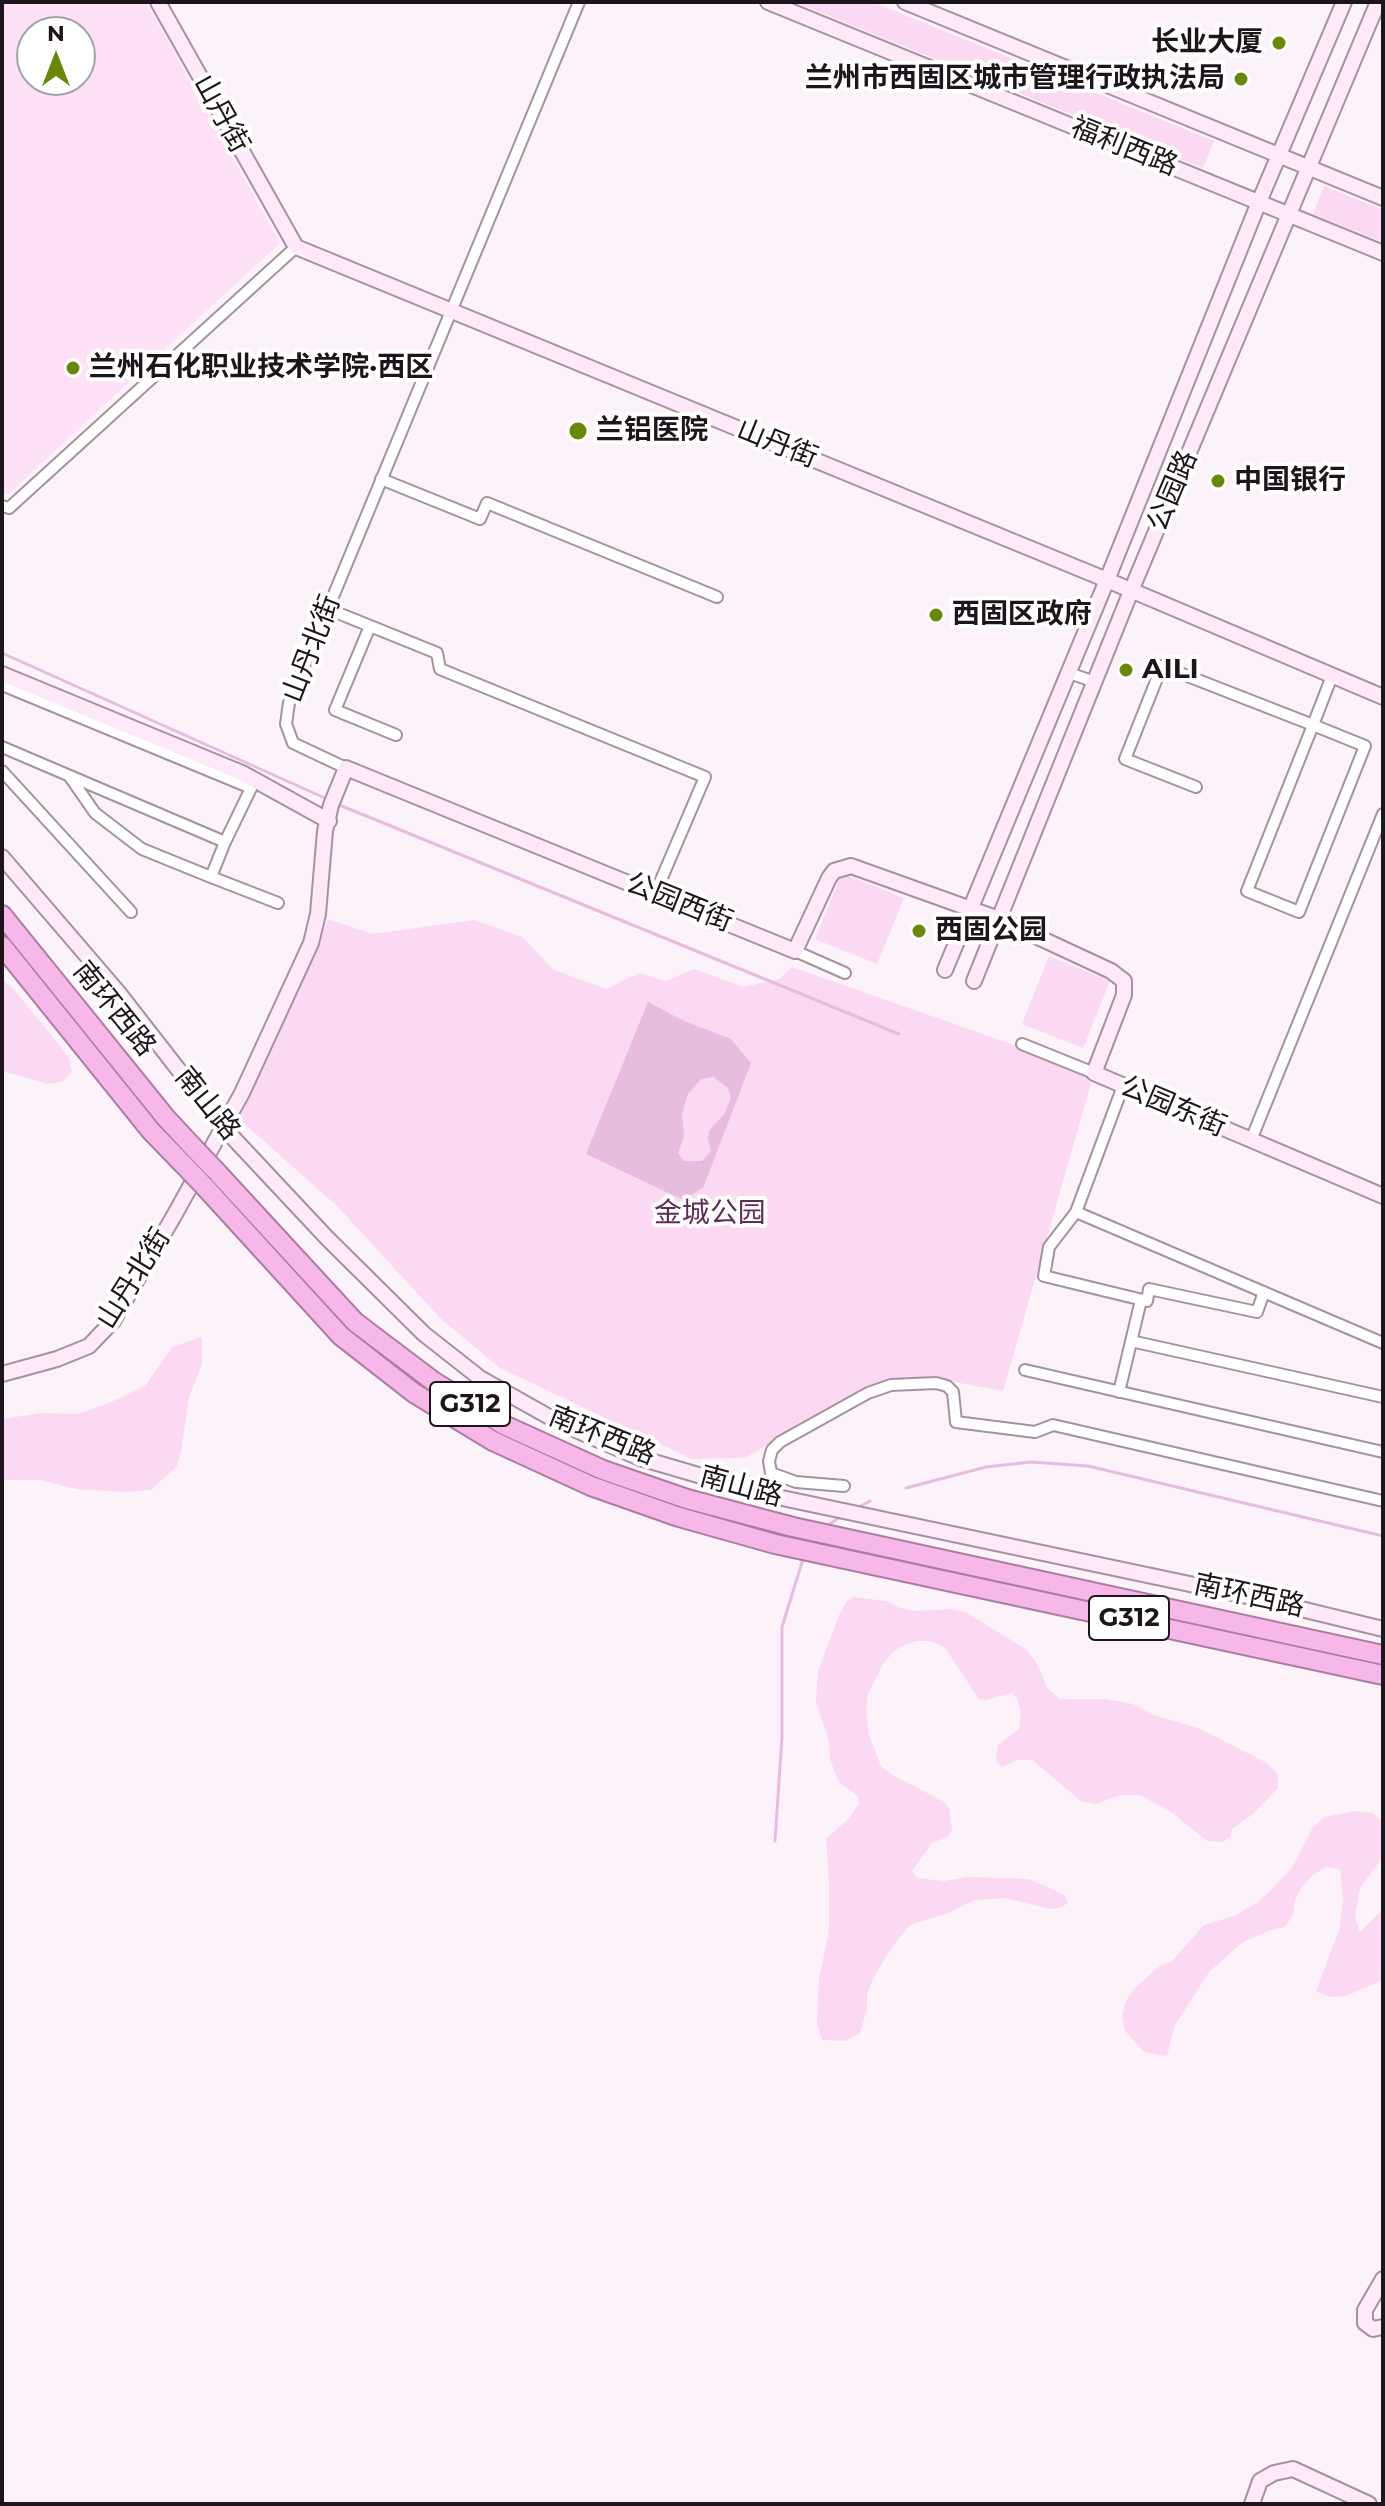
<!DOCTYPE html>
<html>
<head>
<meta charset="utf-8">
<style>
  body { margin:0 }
  #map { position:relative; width:1385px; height:2506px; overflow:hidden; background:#fcf3fa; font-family:Montserrat,sans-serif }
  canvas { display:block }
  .frame { position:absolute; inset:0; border:4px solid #1d151b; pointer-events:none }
  .north { position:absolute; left:16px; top:16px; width:80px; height:80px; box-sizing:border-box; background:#fff; border:2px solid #a5a1a4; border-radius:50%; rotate:0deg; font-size:22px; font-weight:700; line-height:32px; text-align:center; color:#1d151b }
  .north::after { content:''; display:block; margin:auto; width:28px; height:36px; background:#688906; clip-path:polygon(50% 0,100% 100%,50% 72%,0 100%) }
</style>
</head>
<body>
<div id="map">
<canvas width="1385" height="2506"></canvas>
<div class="frame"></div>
<div class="north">N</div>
</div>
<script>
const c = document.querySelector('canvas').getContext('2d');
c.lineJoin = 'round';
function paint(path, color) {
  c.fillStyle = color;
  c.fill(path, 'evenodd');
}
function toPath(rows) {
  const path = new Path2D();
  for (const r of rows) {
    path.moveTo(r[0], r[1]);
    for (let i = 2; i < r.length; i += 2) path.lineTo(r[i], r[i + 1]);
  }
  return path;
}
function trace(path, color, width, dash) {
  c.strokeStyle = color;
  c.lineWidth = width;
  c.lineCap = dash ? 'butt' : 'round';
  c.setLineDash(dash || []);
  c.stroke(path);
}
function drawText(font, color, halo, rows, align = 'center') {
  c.font = font + ' Montserrat,"Noto Sans SC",sans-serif';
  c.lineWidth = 8;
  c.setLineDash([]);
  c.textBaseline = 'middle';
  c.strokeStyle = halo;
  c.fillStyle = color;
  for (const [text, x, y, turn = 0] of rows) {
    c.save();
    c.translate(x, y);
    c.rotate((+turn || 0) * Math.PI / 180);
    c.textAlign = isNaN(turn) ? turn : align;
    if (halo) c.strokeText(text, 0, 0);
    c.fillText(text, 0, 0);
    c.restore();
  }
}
const built = toPath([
  [2,2,146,2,280,243,8,494,2,493],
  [32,32,80,32,80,80,32,80]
]);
const green = toPath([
  [795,2,873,2,1214,141,1203,168],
  [1324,186,1383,210,1383,242,1313,214],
  [842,873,904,898,877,964,815,939],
  [328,919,372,934,474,920,522,937,554,970,606,989,639,973,665,981,694,969,744,987,779,979,792,967,1094,1073,1003,1391,943,1380,890,1379,826,1410,745,1458,692,1459,500,1368,440,1318,338,1207,239,1119],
  [1049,956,1110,981,1083,1048,1022,1024],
  [2,980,12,987,69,1057,72,1072,62,1082,47,1084,2,1071],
  [202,1337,202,1364,189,1397,181,1452,177,1466,151,1490,125,1492,77,1489,39,1480,2,1480,2,1419,41,1413,77,1414,107,1404,146,1385,172,1347],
  [854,1597,887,1601,900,1608,917,1611,948,1609,966,1612,1027,1650,1036,1662,1048,1689,1060,1699,1106,1699,1133,1704,1154,1715,1198,1728,1267,1763,1278,1774,1278,1788,1253,1814,1232,1829,1230,1837,1223,1842,1207,1841,1171,1812,1140,1795,1120,1795,1096,1804,1081,1801,1032,1760,1017,1760,1002,1767,996,1761,998,1745,1019,1729,1021,1714,1017,1698,1011,1693,986,1700,979,1699,945,1648,931,1641,916,1641,901,1647,894,1651,883,1664,868,1694,866,1710,869,1735,881,1766,894,1776,943,1801,949,1807,952,1831,947,1837,932,1843,912,1871,917,1878,944,1881,968,1877,1029,1879,1065,1895,1068,1903,1060,1908,1051,1909,1005,1898,975,1900,948,1913,910,1925,890,1950,873,1979,867,1994,867,2009,860,2033,845,2041,822,2040,817,2024,819,1979,829,1931,829,1881,826,1839,850,1817,859,1804,858,1796,839,1782,830,1760,829,1741,816,1702,818,1671,839,1615,847,1601],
  [1356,1811,1372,1813,1383,1821,1383,1857,1360,1888,1355,1917,1360,1932,1383,1909,1383,1980,1346,1996,1331,1997,1316,1991,1339,1930,1343,1899,1340,1869,1326,1867,1313,1875,1302,1887,1295,1900,1293,1915,1285,1927,1271,1930,1243,1942,1209,1972,1175,2025,1167,2056,1144,2052,1125,2031,1122,2017,1125,2003,1133,1990,1158,1967,1172,1961,1204,1925,1234,1916,1260,1901,1292,1868,1313,1827,1324,1817]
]);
const water = toPath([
  [648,1002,684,1021,731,1039,751,1063,703,1188,686,1198,681,1199,586,1154],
  [713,1077,727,1087,731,1097,725,1113,709,1131,708,1139,711,1151,702,1161,684,1161,678,1153,684,1137,682,1113,688,1094,701,1079]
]);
const stream = toPath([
  [2,653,327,799],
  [337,804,899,1034],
  [906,1488,986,1467,1031,1462,1088,1466,1383,1536],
  [857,1508,870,1501],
  [827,1526,840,1517],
  [775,1841,782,1737,782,1627,804,1556]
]);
const street = toPath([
  [381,479,480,519,487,503,717,597],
  [2,506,9,508,296,247],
  [328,609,437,653,440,669,705,777,655,894],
  [370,626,335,710,396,735],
  [1069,673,1095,682],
  [2,685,251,788],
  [2,747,225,842,255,780],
  [346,768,293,743,286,724,289,703,579,2],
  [2,771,131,912],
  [70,777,95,813,142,849,211,877,225,842],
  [1196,787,1125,759,1162,666,1313,725,1365,746,1299,912,1247,891,1313,725,1332,676],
  [211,877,278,903],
  [795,951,845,973],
  [1022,1044,1094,1073],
  [1123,1086,1076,1212,1049,1247,1044,1276,1147,1301,1149,1289,1257,1312,1264,1292],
  [1251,1140,1383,814],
  [1076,1212,1383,1343],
  [1131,1341,1383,1397],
  [1025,1370,1383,1452],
  [1119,1392,1141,1300],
  [844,1486,796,1482,771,1473,769,1461,772,1450,780,1442,868,1393,891,1385,936,1383,947,1386,953,1392,956,1422,1035,1432,1053,1425,1383,1501]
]);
const secondary = toPath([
  [158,2,296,247,1107,580,1383,697],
  [768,2,1383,253],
  [905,2,1383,198],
  [2,674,242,773,329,821],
  [2,857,118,992,223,1127,327,1238,424,1334,480,1378,560,1423,640,1458,763,1494,1256,1598,1383,1629],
  [945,970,1107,580,1259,202,1344,2],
  [974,981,1131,591,1378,2],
  [2,1374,57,1359,89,1346,113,1321,175,1214,242,1093,311,943,318,914,325,831,331,805,346,768,795,951,829,878,834,871,851,866,999,919,1111,971,1124,981,1124,995,1094,1073,1383,1196],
  [1383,2279,1365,2310,1365,2323,1373,2329,1383,2327],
  [1252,2504,1260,2481,1274,2473,1293,2469,1369,2504]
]);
const highway = toPath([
  [2,915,166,1118,193,1147],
  [2,946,151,1131,181,1162],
  [215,1170,355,1322,433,1381,504,1425,603,1470,687,1499,793,1527,1383,1655],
  [204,1186,341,1336,414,1393,493,1441,591,1486,679,1517,775,1544,1383,1675]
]);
const highwayBridge = toPath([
  [193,1147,215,1170],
  [181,1162,204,1186]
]);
const markers = [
  [1279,43,8,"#688906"],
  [1241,79,8,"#688906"],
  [73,368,8,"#688906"],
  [578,431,10,"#688906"],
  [1218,481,8,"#688906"],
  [936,615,8,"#688906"],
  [1126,670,8,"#688906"],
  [919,931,8,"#688906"]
];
const shields = [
  [470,1404,80],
  [1129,1618,80]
];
const shieldNames = [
  ["G312",470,1404],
  ["G312",1129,1618]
];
const poiNames = [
  ["长业大厦",1263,43,"right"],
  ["兰州市西固区城市管理行政执法局",1225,79,"right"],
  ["兰州石化职业技术学院·西区",89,368],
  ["兰铝医院",596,431],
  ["中国银行",1234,481],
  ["西固区政府",952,615],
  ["AILI",1142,670],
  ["西固公园",935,931]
];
const streetNames = [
  ["山丹街",221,114,61],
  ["福利西路",1124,147,22],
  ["山丹街",777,444,22],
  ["公园路",1173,491,-67],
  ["山丹北街",312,649,-69],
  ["公园西街",679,903,22],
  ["南环西路",114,1009,51],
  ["南山路",207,1104,51],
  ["公园东街",1173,1107,23],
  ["山丹北街",134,1279,-58],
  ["南环西路",602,1436,22],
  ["南山路",741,1487,15],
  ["南环西路",1249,1596,12]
];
const parkNames = [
  ["金城公园",710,1214]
];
paint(built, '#ffe1f7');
paint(green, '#fbd9f2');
paint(water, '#e8bcde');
trace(stream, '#e8bcde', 3);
trace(street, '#a791a1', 14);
trace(secondary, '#a791a1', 18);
trace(highway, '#ab7ea1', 22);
trace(street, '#fff', 10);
trace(secondary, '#fde9f8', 14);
trace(highway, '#f7b7e9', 18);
trace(highwayBridge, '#ab7ea1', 22, []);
trace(highwayBridge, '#f7b7e9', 18);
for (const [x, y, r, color] of markers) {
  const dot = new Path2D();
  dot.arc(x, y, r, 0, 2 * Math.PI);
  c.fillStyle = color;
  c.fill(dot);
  trace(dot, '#fff', 3);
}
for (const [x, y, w] of shields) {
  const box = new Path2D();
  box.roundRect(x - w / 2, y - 22, w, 44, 6);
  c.fillStyle = '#fff';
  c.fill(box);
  trace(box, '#1d151b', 2);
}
drawText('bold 26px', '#1d151b', null, shieldNames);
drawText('bold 28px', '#1d151b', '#fff', poiNames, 'left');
drawText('28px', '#1d151b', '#fff', streetNames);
drawText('28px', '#602b57', '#fff', parkNames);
</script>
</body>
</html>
